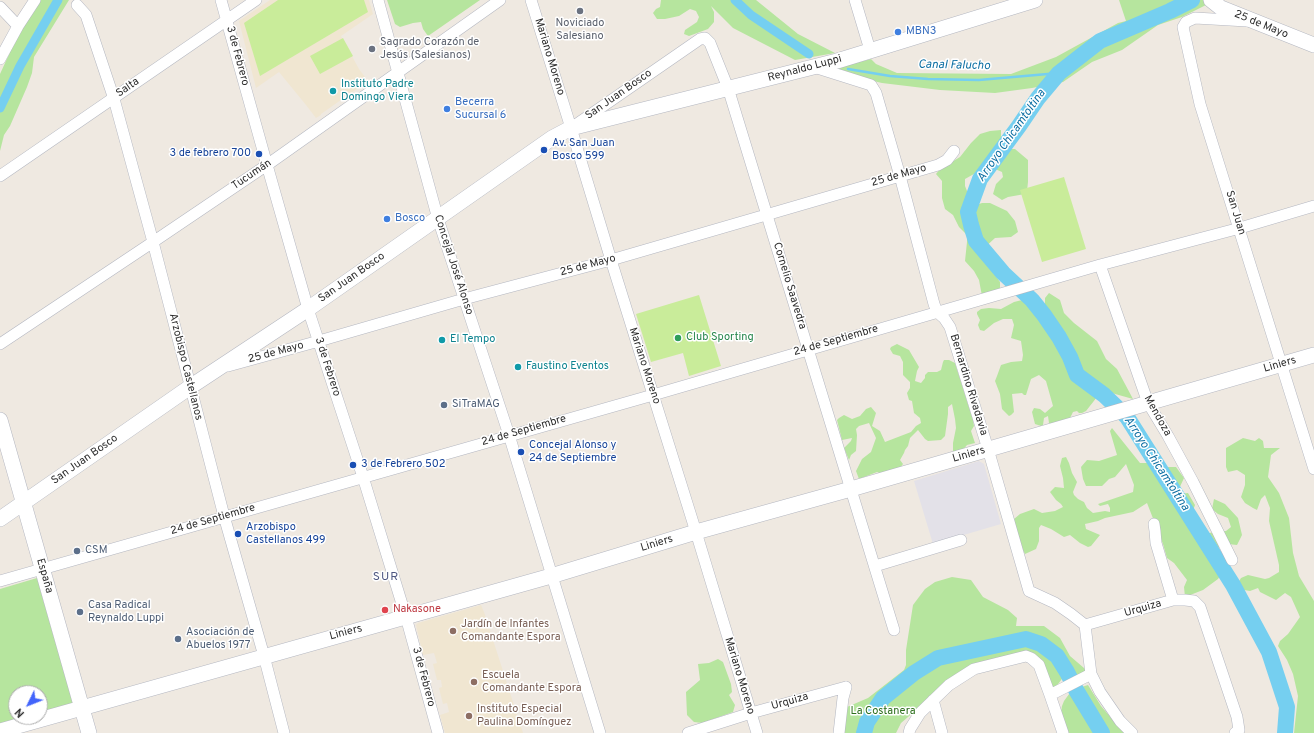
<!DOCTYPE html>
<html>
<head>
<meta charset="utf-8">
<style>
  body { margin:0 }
  #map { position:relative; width:1314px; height:733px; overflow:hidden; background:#efe9e1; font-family:Overpass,sans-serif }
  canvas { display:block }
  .north { position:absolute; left:8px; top:685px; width:40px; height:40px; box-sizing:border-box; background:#fff; border:1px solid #ababab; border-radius:50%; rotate:227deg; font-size:11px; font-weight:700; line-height:16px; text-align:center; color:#2e2e2e }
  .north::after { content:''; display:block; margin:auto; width:14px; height:18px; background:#4264fb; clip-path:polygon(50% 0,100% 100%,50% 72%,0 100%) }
</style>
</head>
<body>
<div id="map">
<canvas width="1314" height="733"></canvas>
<div class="north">N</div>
</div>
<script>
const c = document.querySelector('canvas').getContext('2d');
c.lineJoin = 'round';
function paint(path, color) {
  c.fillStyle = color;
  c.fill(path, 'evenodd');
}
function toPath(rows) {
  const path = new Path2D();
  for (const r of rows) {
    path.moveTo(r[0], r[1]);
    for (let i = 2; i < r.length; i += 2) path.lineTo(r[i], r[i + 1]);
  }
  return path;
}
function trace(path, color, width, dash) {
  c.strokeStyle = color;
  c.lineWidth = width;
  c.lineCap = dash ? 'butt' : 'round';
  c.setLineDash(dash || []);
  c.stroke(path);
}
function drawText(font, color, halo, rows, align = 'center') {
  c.font = font + ' Overpass,sans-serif';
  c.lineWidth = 3;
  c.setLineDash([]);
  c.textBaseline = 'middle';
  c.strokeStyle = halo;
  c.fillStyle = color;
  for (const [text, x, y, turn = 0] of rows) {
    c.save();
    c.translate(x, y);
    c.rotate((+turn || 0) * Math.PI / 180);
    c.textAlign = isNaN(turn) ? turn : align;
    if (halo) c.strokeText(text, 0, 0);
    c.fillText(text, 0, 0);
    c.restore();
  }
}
const industrial = toPath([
  [979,461,984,464,1001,524,933,544,914,481]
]);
const education = toPath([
  [270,0,369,0,373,14,341,36,359,69,368,81,321,114,321,115,316,118,306,105,279,72,256,88,239,21],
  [481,605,484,612,523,733,445,733,440,715,449,712,447,703,443,704,439,688,442,687,441,680,437,680,433,664,437,663,434,653,423,655,416,625,418,623]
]);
const green = toPath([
  [38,0,69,0,34,57,32,73,27,87,10,126,4,135,0,151,0,74,11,50],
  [387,0,480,0,428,36,423,29,421,22,413,23,400,27,395,24],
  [661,0,756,0,798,34,835,53,795,60,733,28,711,6,714,12,714,22,708,29,689,36,684,34,685,30,697,22,699,17,696,11,690,9,679,16,665,19,657,19,653,13,656,9,660,7],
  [1119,0,1212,0,1208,4,1182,17,1158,25,1122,50,1092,62,1063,82,1032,88,995,93,940,90,882,83,844,74,828,70,871,59,876,64,897,73,1011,74,1056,57,1118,23,1126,21],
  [1001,130,1001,138,1008,149,1015,149,1028,160,1028,182,1027,191,1025,194,1008,197,1002,200,993,194,996,184,1003,177,1002,172,995,169,981,170,965,179,965,186,973,206,982,203,990,203,1007,211,1015,221,1018,232,1011,237,995,238,981,251,983,258,1000,282,1000,288,995,293,982,296,979,280,974,271,965,261,967,242,967,235,959,227,953,215,945,209,942,198,942,181,936,174,940,169,960,157,971,143,980,134,990,131],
  [1049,293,1060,300,1064,313,1074,323,1097,341,1106,359,1117,369,1133,399,1108,392,1097,397,1086,411,1082,413,1079,413,1077,411,1073,412,1070,418,1052,424,1049,423,1048,416,1044,418,1043,425,1041,426,1035,424,1032,412,1034,408,1040,409,1045,413,1053,406,1046,381,1039,375,1031,379,1026,395,1024,395,1022,393,1012,394,1014,412,1011,415,1009,416,1002,409,1000,394,995,381,997,376,1001,365,1011,362,1022,361,1023,355,1021,341,1011,338,1014,325,1012,319,1003,319,994,323,984,331,980,330,978,325,980,320,977,314,977,312,981,309,989,308,1001,309,1014,302,1022,300,1028,304,1032,308,1045,304,1045,298],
  [897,344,909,350,919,367,917,371,915,381,921,383,925,378,925,375,928,372,937,372,941,370,943,362,944,360,949,360,955,363,973,420,974,426,971,431,975,443,967,445,961,452,953,452,953,443,956,428,955,419,952,404,948,407,948,414,945,436,941,440,928,441,925,439,918,430,910,438,908,446,905,450,904,453,900,460,903,464,900,468,882,474,877,472,859,479,856,471,862,459,871,452,876,438,869,423,859,426,856,429,857,435,856,451,851,455,849,460,844,448,851,441,852,438,842,440,837,420,839,418,844,415,852,419,860,416,866,409,871,407,876,413,872,426,880,431,885,442,911,432,916,426,921,423,920,418,914,413,912,401,909,400,907,393,910,388,910,382,903,375,903,362,900,356,893,354,890,349,891,347],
  [1112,428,1140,463,1147,463,1155,467,1176,467,1184,478,1178,491,1179,494,1188,493,1195,505,1191,516,1197,525,1209,533,1226,531,1231,527,1228,518,1218,514,1212,509,1214,499,1225,504,1238,518,1242,535,1237,545,1228,544,1219,547,1214,552,1224,570,1218,579,1203,590,1185,597,1184,587,1187,580,1174,563,1167,558,1163,544,1147,503,1133,512,1105,518,1098,521,1085,524,1086,529,1100,535,1091,546,1088,547,1080,543,1070,535,1064,537,1051,529,1041,525,1039,528,1039,541,1036,549,1025,554,1017,539,1014,519,1020,514,1034,509,1042,513,1055,511,1063,507,1061,504,1056,500,1050,492,1055,487,1064,488,1063,478,1060,466,1062,458,1066,457,1069,463,1072,473,1077,482,1073,492,1074,495,1078,499,1084,502,1087,508,1093,513,1105,511,1110,512,1110,508,1108,504,1100,506,1098,504,1133,492,1134,485,1126,464,1115,477,1109,479,1102,486,1086,486,1083,479,1081,467,1087,460,1099,461,1117,455,1110,431],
  [1243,438,1255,441,1259,438,1263,441,1264,448,1280,448,1271,455,1268,477,1279,493,1289,518,1293,553,1299,576,1314,601,1314,733,1294,733,1298,696,1293,674,1287,660,1278,646,1280,641,1288,634,1300,617,1291,597,1285,593,1276,600,1260,592,1258,588,1250,591,1244,590,1238,583,1241,578,1248,575,1265,579,1269,578,1279,572,1279,565,1269,521,1270,508,1265,495,1261,499,1257,510,1253,508,1245,503,1241,497,1245,485,1245,475,1237,470,1228,472,1226,467,1226,448],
  [952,577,971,580,983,597,1008,610,1017,618,1016,626,1044,626,1060,638,1070,656,1091,674,1073,684,1067,672,1050,695,1035,654,995,658,915,711,901,723,896,733,843,733,840,710,868,698,904,670,906,665,906,650,913,605,925,589,935,582],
  [37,578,73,704,40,713,40,693,16,693,16,717,25,717,0,724,0,589],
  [718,659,723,662,731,684,732,692,729,695,735,705,733,712,702,723,694,722,687,715,686,692,700,680,698,664,709,663],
  [1088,685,1101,706,1124,733,1065,733,1060,718,1062,706,1064,701,1072,690]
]);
const pitch = toPath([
  [278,0,364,0,368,12,260,76,244,23],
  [343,38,353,56,320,74,310,56],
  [1064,177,1086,249,1042,262,1020,190],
  [699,295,721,366,689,376,683,353,651,362,636,314]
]);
const stream = toPath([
  [848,69,890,76,928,79,979,80,1059,73]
]);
const canal = toPath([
  [735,0,751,15,809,54],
  [0,108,20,66,58,0]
]);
const river = toPath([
  [1192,0,1170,11,1100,41,1059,73,1038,98,1019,126,980,179,968,212,971,225,976,241,1003,273,1032,300,1044,315,1059,337,1070,357,1077,375,1104,395,1127,417,1233,585,1269,652,1287,707,1285,733],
  [864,733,867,722,883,698,914,673,938,658,1026,639,1041,644,1057,656,1067,672,1076,690,1102,733]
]);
const street = toPath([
  [221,0,267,165,308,309,363,477,406,617,438,733],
  [378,0,438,219,509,435,600,733],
  [531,0,571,128,611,260,696,532,757,733],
  [855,0,870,50],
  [77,5,86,15,114,99,153,242,224,516,264,656,284,733],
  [0,7,18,26],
  [1247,21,1195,18,1186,22,1183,27,1200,104,1314,469],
  [0,59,18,26,35,0],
  [814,67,871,85,876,93,900,176,934,304,937,312,944,318,950,327,988,449,1029,591,1055,603,1071,614,1085,625,1091,674,1100,692,1120,721,1132,733],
  [577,124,700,39,705,38,710,43,728,88,894,630],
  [0,176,256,0],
  [1100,265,1148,403,1168,436,1193,482,1232,560],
  [0,344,153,242,267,165,500,0],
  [228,366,319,341,464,299,611,260,938,165,947,160,954,151],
  [1154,524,1155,531,1156,543,1173,600],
  [875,566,961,540],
  [0,581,653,395,1100,265,1240,228,1314,206],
  [1085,625,1173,600,1185,600,1194,601,1200,607,1237,717,1239,730,1235,733],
  [1050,695,1091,674],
  [933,700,942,733],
  [688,733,751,713,846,687],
  [839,733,843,698,846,687],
  [909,733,910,729,920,713,949,685,974,669,1026,656,1031,658,1039,665,1050,695,1063,733]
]);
const secondary = toPath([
  [1211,0,1221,8,1314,45],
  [0,420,89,733],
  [0,519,190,387,308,309,552,138,571,128,837,61,1035,0],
  [0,731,551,576,696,532,851,489,1314,355]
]);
const markers = [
  [580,11,4,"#6b7280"],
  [898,32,4,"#3f7fe0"],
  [372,49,4,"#6b7280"],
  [333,91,4,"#0f9aa8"],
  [447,109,4,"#3f7fe0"],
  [544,150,4,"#1a4fb4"],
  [259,154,4,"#1a4fb4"],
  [387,219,4,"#3f7fe0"],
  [678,338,4,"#2e9e5b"],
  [442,340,4,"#0f9aa8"],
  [518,367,4,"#0f9aa8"],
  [444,405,4,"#5c6f8a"],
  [521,452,4,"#1a4fb4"],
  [353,465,4,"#1a4fb4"],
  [238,534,4,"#1a4fb4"],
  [77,551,4,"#5c6f8a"],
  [385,610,4,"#e0444e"],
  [80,612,4,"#5c6f8a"],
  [453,631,4,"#8d6e63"],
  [178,639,4,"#5c6f8a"],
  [474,682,4,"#8d6e63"],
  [469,716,4,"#8d6e63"]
];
const worshipNames = [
  ["Noviciado",580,24],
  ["Salesiano",580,37],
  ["Sagrado Corazón de",380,43,"left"],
  ["Jesús (Salesianos)",380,56,"left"]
];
const streetNames = [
  ["25 de Mayo",1261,25,22],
  ["3 de Febrero",237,56,75],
  ["Mariano Moreno",549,57,73],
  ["Reynaldo Luppi",805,69,-15],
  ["Salta",128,88,-35],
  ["San Juan Bosco",619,95,-35],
  ["Tucumán",252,175,-34],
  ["25 de Mayo",899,176,-16],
  ["San Juan",1235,213,73],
  ["Concejal José Alonso",453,265,72],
  ["25 de Mayo",588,266,-15],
  ["San Juan Bosco",352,278,-35],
  ["Cornelio Saavedra",789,286,73],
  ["24 de Septiembre",836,341,-16],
  ["25 de Mayo",276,353,-15],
  ["Liniers",1280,365,-16],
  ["Mariano Moreno",644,366,72],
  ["Arzobispo Castellanos",185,367,76],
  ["3 de Febrero",327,367,72],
  ["Bernardino Rivadavia",968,385,73],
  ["Mendoza",1157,416,61],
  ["24 de Septiembre",524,431,-16],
  ["Liniers",969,455,-16],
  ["San Juan Bosco",85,460,-35],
  ["24 de Septiembre",213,520,-16],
  ["Liniers",657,544,-17],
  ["España",44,576,74],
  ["Urquiza",1143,609,-16],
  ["Liniers",346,633,-15],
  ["Mariano Moreno",739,676,73],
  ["3 de Febrero",423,677,75],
  ["Urquiza",790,702,-16]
];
const shopNames = [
  ["MBN3",906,32],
  ["Becerra",455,103],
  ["Sucursal 6",455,116],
  ["Bosco",395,219]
];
const cultureNames = [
  ["Instituto Padre",341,85],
  ["Domingo Viera",341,98],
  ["El Tempo",450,340],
  ["Faustino Eventos",526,367]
];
const transitNames = [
  ["Av. San Juan",552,144],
  ["Bosco 599",552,157],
  ["3 de febrero 700",251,154,"right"],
  ["Concejal Alonso y",529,446],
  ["24 de Septiembre",529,459],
  ["3 de Febrero 502",361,465],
  ["Arzobispo",246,528],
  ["Castellanos 499",246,541]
];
const leisureNames = [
  ["Club Sporting",686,338]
];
const serviceNames = [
  ["SiTraMAG",452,405],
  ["CSM",85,551],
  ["Casa Radical",88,606],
  ["Reynaldo Luppi",88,619],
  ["Asociación de",186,633],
  ["Abuelos 1977",186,646]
];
const healthNames = [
  ["Nakasone",393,610]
];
const educationNames = [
  ["Jardín de Infantes",461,625],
  ["Comandante Espora",461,638],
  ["Escuela",482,676],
  ["Comandante Espora",482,689],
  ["Instituto Especial",477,710],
  ["Paulina Domínguez",477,723]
];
const parkNames = [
  ["La Costanera",883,712]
];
const waterNames = [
  ["Canal Falucho",954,66,1],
  ["Arroyo Chicamtoltina",1012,136,-55],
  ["Arroyo Chicamtoltina",1156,464,57]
];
const neighbourhoodNames = [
  ["SUR",386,578]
];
paint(industrial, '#e3e1e8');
paint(education, '#f0e6d1');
paint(green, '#b6e59e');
paint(pitch, '#c9ec9a');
trace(stream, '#75cff0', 2.5);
trace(canal, '#75cff0', 9);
trace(river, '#75cff0', 16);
trace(street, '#b4b7c1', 12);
trace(secondary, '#b4b7c1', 16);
trace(street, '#fff', 11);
trace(secondary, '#fff', 15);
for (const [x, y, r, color] of markers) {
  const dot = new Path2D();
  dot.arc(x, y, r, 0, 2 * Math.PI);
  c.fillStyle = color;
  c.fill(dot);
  trace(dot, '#fff', 1.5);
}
drawText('11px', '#5b616d', '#fff', worshipNames);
drawText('11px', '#2e2e2e', '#fff', streetNames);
drawText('11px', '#366cbe', '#fff', shopNames, 'left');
drawText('11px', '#0d838f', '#fff', cultureNames, 'left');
drawText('11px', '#164399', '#fff', transitNames, 'left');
drawText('11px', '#27864d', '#fff', leisureNames, 'left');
drawText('11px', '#4e5e75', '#fff', serviceNames, 'left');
drawText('11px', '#be3a42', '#fff', healthNames, 'left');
drawText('11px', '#785e54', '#fff', educationNames, 'left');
drawText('11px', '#2c6e1b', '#fff', parkNames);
drawText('italic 12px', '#0d6fa3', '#fff', waterNames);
c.letterSpacing = '1px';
drawText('12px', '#4d5680', '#fff', neighbourhoodNames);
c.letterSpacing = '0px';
</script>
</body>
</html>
